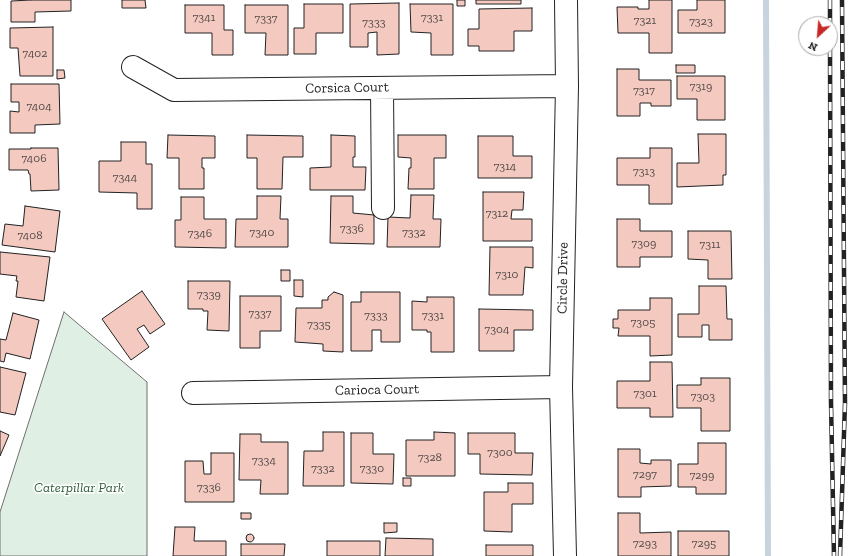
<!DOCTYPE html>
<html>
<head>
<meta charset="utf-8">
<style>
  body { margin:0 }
  #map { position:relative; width:854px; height:556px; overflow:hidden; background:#fff; font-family:"Zilla Slab",serif }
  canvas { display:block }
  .north { position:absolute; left:798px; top:16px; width:40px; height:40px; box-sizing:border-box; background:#fff; border:1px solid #a7a7a7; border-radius:50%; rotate:206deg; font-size:11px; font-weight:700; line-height:16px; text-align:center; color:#222 }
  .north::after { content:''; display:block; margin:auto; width:14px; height:18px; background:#c62828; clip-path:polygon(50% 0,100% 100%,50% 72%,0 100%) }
</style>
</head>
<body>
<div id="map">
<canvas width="854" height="556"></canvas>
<div class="north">N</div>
</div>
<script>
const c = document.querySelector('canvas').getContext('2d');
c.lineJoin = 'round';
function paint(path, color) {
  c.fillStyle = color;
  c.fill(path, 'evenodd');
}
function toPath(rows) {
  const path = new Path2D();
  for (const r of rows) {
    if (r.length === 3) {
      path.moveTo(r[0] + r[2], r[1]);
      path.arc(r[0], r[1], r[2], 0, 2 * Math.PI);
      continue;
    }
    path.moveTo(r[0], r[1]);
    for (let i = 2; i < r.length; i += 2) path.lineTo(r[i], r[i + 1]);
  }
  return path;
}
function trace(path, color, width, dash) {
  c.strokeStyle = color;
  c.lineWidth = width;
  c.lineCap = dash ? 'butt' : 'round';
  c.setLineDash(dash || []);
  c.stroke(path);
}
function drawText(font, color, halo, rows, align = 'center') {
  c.font = font + ' "Zilla Slab",serif';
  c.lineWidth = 3;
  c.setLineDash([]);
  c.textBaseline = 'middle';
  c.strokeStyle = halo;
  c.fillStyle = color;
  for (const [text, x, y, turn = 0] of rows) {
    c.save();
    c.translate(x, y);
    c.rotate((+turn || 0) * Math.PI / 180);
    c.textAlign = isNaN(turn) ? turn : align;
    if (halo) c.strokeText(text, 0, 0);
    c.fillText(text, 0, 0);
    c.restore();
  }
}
const green = toPath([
  [64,312,147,382,147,556,0,556,0,512,64,312]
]);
const stream = toPath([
  [766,0,768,556]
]);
const building = toPath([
  [31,0,71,0,71,11,35,12,35,22,11,22,11,1,31,0],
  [122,0,145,0,146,8,122,8,122,0],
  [457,0,465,0,465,6,457,6,457,0],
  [476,0,521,0,521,4,476,4,476,0],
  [649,0,672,0,672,53,649,53,649,33,618,33,617,7,638,7,638,9,649,9,649,0],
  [697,0,725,0,725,33,678,33,678,10,697,10,697,0],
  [399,3,399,54,377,55,377,32,368,33,368,47,350,47,350,4,399,3],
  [304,4,343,4,343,33,316,33,316,54,294,54,294,28,304,28,304,4],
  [410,4,453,4,453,55,431,55,431,33,411,32,410,4],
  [185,5,224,5,224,30,233,30,233,55,212,55,212,33,185,33,185,5],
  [245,5,288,5,288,55,265,55,266,33,245,33,245,5],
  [532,8,532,31,514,31,514,51,479,51,479,46,468,46,468,29,479,29,479,9,532,8],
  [53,27,53,76,20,76,18,48,10,48,10,28,53,27],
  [676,65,695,65,695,73,676,73,676,65],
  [617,69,639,69,639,80,671,80,671,106,651,106,651,103,640,103,640,116,617,116,617,69],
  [57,70,64,70,65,78,57,79,57,70],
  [677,76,725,76,725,120,697,120,697,99,677,99,677,76],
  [11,84,59,84,60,124,35,125,35,133,10,133,10,111,19,112,19,102,11,102,11,84],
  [698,134,726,134,726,175,723,175,723,185,677,187,677,163,699,163,698,134],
  [168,135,215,136,215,158,202,158,202,168,204,168,204,189,179,189,179,158,167,158,168,135],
  [247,135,303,136,303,157,283,157,282,189,257,189,257,158,247,158,247,135],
  [331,135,355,136,355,157,353,157,353,167,366,167,365,190,310,190,310,168,331,167,331,135],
  [398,135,446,135,446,158,434,158,434,189,408,189,409,168,411,168,411,158,398,157,398,135],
  [478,136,513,136,513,156,532,156,532,178,478,178,478,136],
  [121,142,146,142,146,164,152,164,152,209,137,209,137,193,99,192,99,161,121,161,121,142],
  [31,148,58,148,59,190,31,191,30,174,29,174,28,170,9,170,9,149,31,149,31,148],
  [650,148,672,148,672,204,649,204,649,185,617,185,617,158,650,158,650,148],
  [483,192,524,192,523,210,512,210,511,219,532,219,532,241,483,241,483,192],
  [411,195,434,195,433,219,441,219,440,247,387,247,388,217,410,218,411,195],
  [257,196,281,196,280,219,288,219,288,247,235,247,236,219,257,219,257,196],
  [331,196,353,196,353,213,374,215,374,244,330,243,331,196],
  [181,197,204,197,204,219,226,219,226,248,175,247,175,220,181,220,181,197],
  [25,206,60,211,55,252,2,245,5,224,23,226,25,206],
  [617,219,640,219,640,231,672,231,672,257,640,257,640,267,617,267,617,219],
  [688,231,731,231,732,279,708,279,708,260,688,259,688,231],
  [490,247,533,247,533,268,525,267,523,295,489,295,490,247],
  [0,252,50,257,44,301,16,297,18,281,16,281,17,276,0,274,0,252],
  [281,270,290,270,290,281,281,281,281,270],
  [294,280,303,280,303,297,294,296,294,280],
  [188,281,230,281,229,331,207,330,208,311,203,311,203,309,188,309,188,281],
  [699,286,726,286,727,319,732,319,732,340,709,340,709,325,702,325,702,337,678,337,678,314,699,314,699,286],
  [142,291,165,324,150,334,144,325,137,329,149,347,131,360,102,319,142,291],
  [334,292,343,295,343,352,323,351,323,344,295,342,296,308,322,308,322,300,328,300,328,297,334,292],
  [361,292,400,292,400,342,381,342,381,330,372,330,372,351,351,351,351,302,361,302,361,292],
  [240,296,281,296,281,331,260,331,260,348,240,348,240,296],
  [427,297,454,297,454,352,431,352,431,332,427,332,427,330,412,330,412,301,427,302,427,297],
  [650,298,672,298,672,355,650,356,650,336,618,336,619,328,613,328,613,319,618,319,618,310,650,310,650,298],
  [479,309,533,310,533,330,514,330,514,351,479,351,479,309],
  [13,313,39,320,30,359,6,353,4,362,0,361,0,339,6,340,13,313],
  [650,362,672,362,673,417,650,417,650,408,617,408,617,381,650,381,650,362],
  [0,367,26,373,15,415,0,412,0,367],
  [701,378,730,378,730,431,701,431,701,408,677,408,677,385,701,385,701,378],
  [0,431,9,435,0,456,0,431],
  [323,432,344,432,344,486,303,486,304,451,323,451,323,432],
  [434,432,455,433,455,476,406,476,406,440,434,440,434,432],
  [351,433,373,433,373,454,394,454,393,484,351,483,351,433],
  [468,433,515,433,515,453,533,453,532,475,480,474,480,454,468,454,468,433],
  [240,434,261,434,261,442,288,442,288,494,260,494,261,480,239,480,240,434],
  [698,443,726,443,726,494,696,494,696,487,678,487,678,464,698,464,698,443],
  [618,449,640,449,640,463,651,464,651,460,671,460,671,486,641,487,641,497,618,497,618,449],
  [211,453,234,453,234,502,185,502,185,461,203,461,204,474,211,474,211,453],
  [403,478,411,478,411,486,403,486,403,478],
  [508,483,533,483,533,504,512,504,512,532,484,531,484,492,508,492,508,483],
  [241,513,251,513,251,519,241,519,241,513],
  [618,513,640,513,640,533,671,532,671,556,618,556,618,513],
  [384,523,397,523,397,532,384,533,384,523],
  [175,527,195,527,194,541,226,541,226,556,173,556,175,527],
  [678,531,729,531,729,556,678,556,678,531],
  [250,538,4],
  [386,538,433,539,433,556,385,556,386,538],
  [327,541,380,541,380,556,327,556,327,541],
  [241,544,285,544,284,556,241,556,241,544],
  [486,545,533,545,533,556,486,556,486,545]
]);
const minor = toPath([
  [133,67,174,90,567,86],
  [382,88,383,208],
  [193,393,561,387],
  [565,556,561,387,567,86,566,0]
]);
const rail = toPath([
  [830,0,830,24],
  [830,48,831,402,834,556],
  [840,556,845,403,842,0]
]);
const numberNames = [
  ["7341",204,18],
  ["7331",432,18],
  ["7337",266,19],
  ["7321",645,21],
  ["7323",701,22],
  ["7333",374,23],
  ["7402",35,54],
  ["7319",701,87],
  ["7317",644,91],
  ["7404",39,107],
  ["7406",34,159],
  ["7314",505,167],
  ["7313",644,172],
  ["7344",125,178],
  ["7312",497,214],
  ["7336",352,229],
  ["7340",262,233],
  ["7332",414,233],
  ["7346",200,234],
  ["7408",30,236],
  ["7309",644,244],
  ["7311",710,245],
  ["7310",507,275],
  ["7339",209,295],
  ["7337",260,314],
  ["7333",376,316],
  ["7331",433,316],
  ["7305",643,323],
  ["7335",319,325],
  ["7304",497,330],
  ["7301",645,394],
  ["7303",703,397],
  ["7300",500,453],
  ["7328",430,458],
  ["7334",264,461],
  ["7332",323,469],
  ["7330",372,469],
  ["7297",645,475],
  ["7299",702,476],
  ["7336",209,488],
  ["7293",645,544],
  ["7295",704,544]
];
const streetNames = [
  ["Corsica Court",347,88,-1],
  ["Circle Drive",563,278,-89],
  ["Carioca Court",377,390,-1]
];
const parkNames = [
  ["Caterpillar Park",79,488]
];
paint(green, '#e0efe3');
trace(green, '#6f6f6f', 1);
trace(stream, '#c7d3dd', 6);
paint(building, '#f3c9c0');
trace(building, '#222', 1);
trace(minor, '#222', 24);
trace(minor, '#fff', 22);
trace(rail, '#222', 4.5);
trace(rail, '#fff', 3, [9]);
drawText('12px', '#564c4a', null, numberNames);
drawText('14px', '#222', '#fff', streetNames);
drawText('italic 14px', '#2f5e38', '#fff', parkNames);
</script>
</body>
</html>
